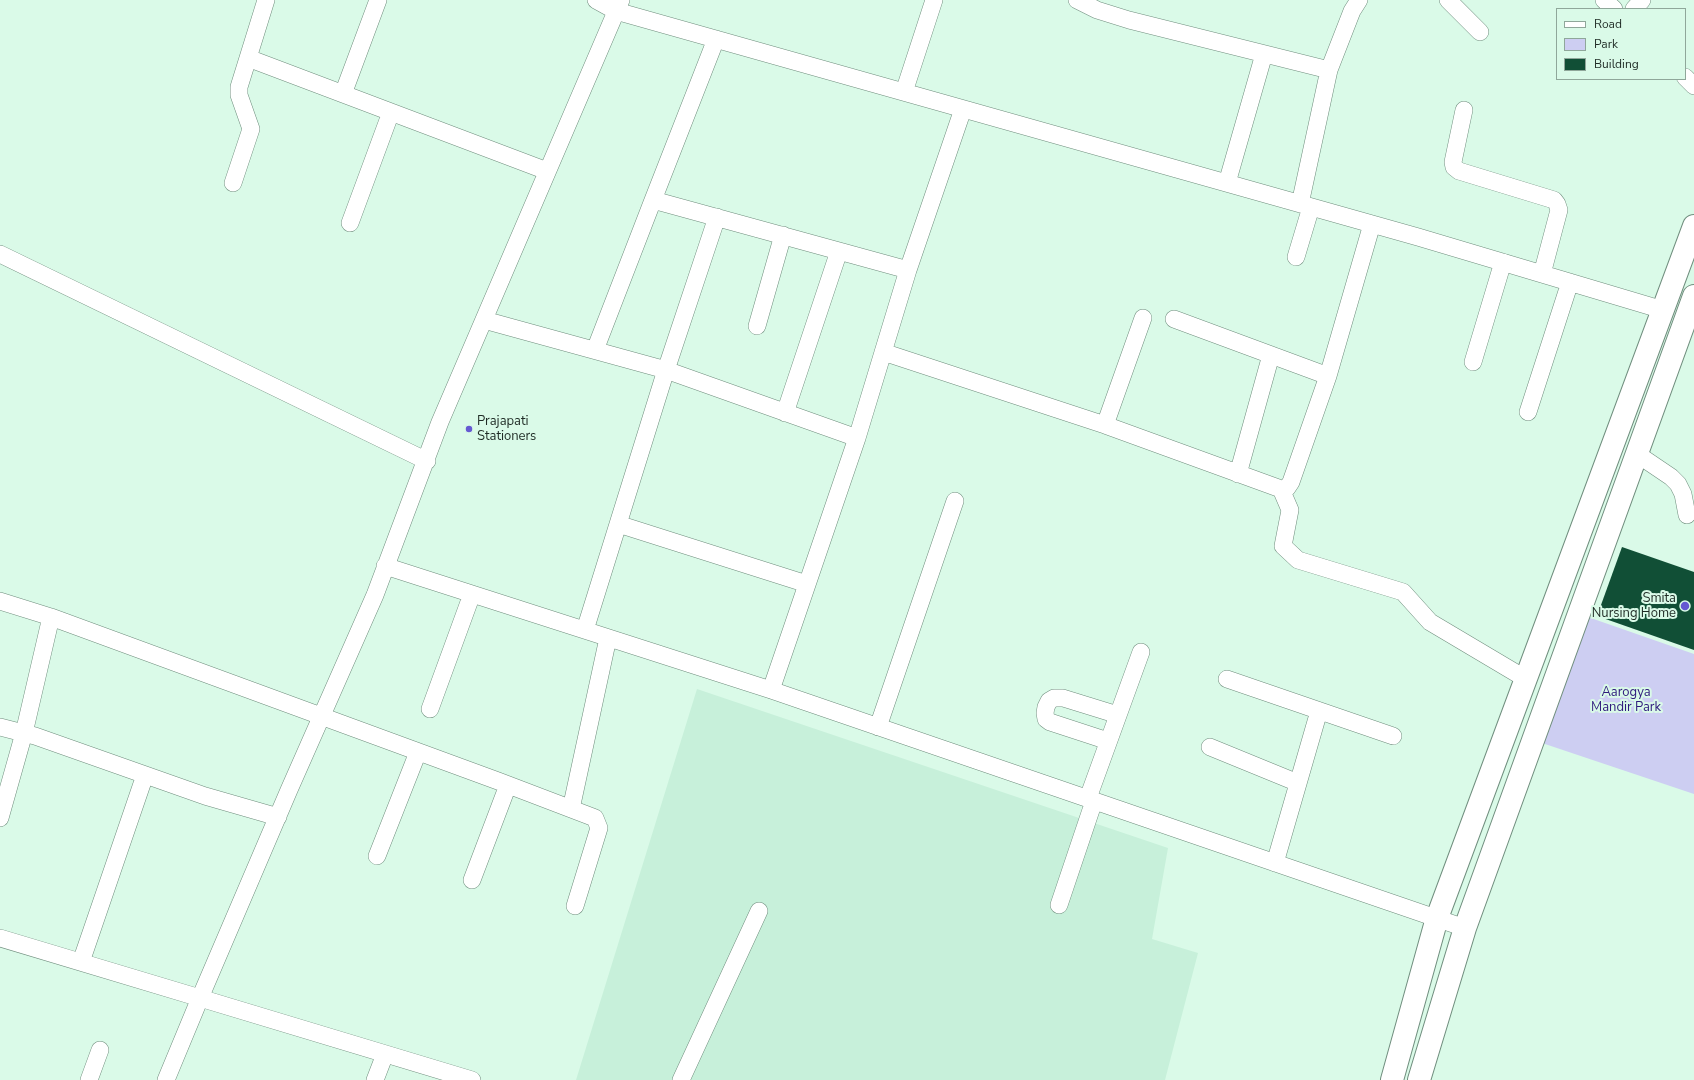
<!DOCTYPE html>
<html>
<head>
<meta charset="utf-8">
<style>
  body { margin:0 }
  #map { position:relative; width:1694px; height:1080px; overflow:hidden; background:#dafae8; font-family:"Nunito Sans",sans-serif }
  canvas { display:block }
  .legend { position:absolute; left:1556px; top:8px; width:130px; height:72px; box-sizing:border-box; background:#dafae8; border:1px solid #8fa79a; margin:0; padding:5px 7px; list-style:none; font-size:12px; color:#1f2b25 }
  .legend li { display:flex; align-items:center; gap:8px; height:20px }
  .legend b { width:20px; border:1px solid #8fa79a }
</style>
</head>
<body>
<div id="map">
<canvas width="1694" height="1080"></canvas>
<ul class="legend">
<li><b style="height:5px;background:#fff"></b>Road</li>
<li><b style="height:11px;background:#cdcef2"></b>Park</li>
<li><b style="height:11px;background:#114f36"></b>Building</li>
</ul>
</div>
<script>
const c = document.querySelector('canvas').getContext('2d');
c.lineJoin = 'round';
function paint(path, color) {
  c.fillStyle = color;
  c.fill(path, 'evenodd');
}
function toPath(rows) {
  const path = new Path2D();
  for (const r of rows) {
    path.moveTo(r[0], r[1]);
    for (let i = 2; i < r.length; i += 2) path.lineTo(r[i], r[i + 1]);
  }
  return path;
}
function trace(path, color, width, dash) {
  c.strokeStyle = color;
  c.lineWidth = width;
  c.lineCap = dash ? 'butt' : 'round';
  c.setLineDash(dash || []);
  c.stroke(path);
}
function drawText(font, color, halo, rows, align = 'center') {
  c.font = font + ' "Nunito Sans",sans-serif';
  c.lineWidth = 4;
  c.setLineDash([]);
  c.textBaseline = 'middle';
  c.strokeStyle = halo;
  c.fillStyle = color;
  for (const [text, x, y, turn = 0] of rows) {
    c.save();
    c.translate(x, y);
    c.rotate((+turn || 0) * Math.PI / 180);
    c.textAlign = isNaN(turn) ? turn : align;
    if (halo) c.strokeText(text, 0, 0);
    c.fillText(text, 0, 0);
    c.restore();
  }
}
const built = toPath([
  [697,689,1168,848,1152,939,1198,953,1165,1080,576,1080]
]);
const green = toPath([
  [1585,616,1694,654,1694,794,1539,742]
]);
const building = toPath([
  [1622,547,1694,572,1694,650,1597,616]
]);
const minor = toPath([
  [596,0,616,11,1418,237,1663,310],
  [1077,0,1097,10,1129,20,1329,70],
  [1448,0,1480,32],
  [1604,0,1614,9],
  [1634,9,1642,0],
  [248,58,547,171],
  [1685,77,1694,86],
  [904,92,934,0],
  [343,94,378,0],
  [1464,110,1453,162,1454,167,1459,171,1554,200,1557,204,1559,210,1542,274],
  [233,183,251,129,239,95,239,87,266,0],
  [1227,183,1264,54],
  [653,200,716,39],
  [1300,204,1329,70,1352,11,1359,0],
  [350,223,391,112],
  [0,254,427,461],
  [1296,257,1311,207],
  [908,270,963,109],
  [1174,319,1328,376,1372,224],
  [484,320,666,370,857,438],
  [757,326,783,235],
  [595,350,653,200,908,270,857,438,771,690],
  [883,352,1105,425,1281,489,1287,488,1291,482,1328,376],
  [1473,362,1503,262],
  [1528,412,1570,282],
  [785,413,839,251],
  [1105,425,1143,318],
  [1637,454,1671,477,1678,484,1683,494,1687,515],
  [1238,474,1271,355],
  [1281,489,1290,510,1283,546,1298,560,1403,592,1430,622,1526,679],
  [618,524,807,584],
  [385,566,771,690,1465,928],
  [0,601,51,617,498,781,595,818,599,828,575,906],
  [585,630,666,370,717,217],
  [1227,679,1393,736],
  [430,709,472,594],
  [0,727,35,736,205,796,278,817],
  [878,727,955,501],
  [1108,741,1050,722,1046,719,1045,713,1046,707,1049,701,1054,698,1063,698,1118,715],
  [1210,747,1298,783],
  [1088,798,1141,652],
  [571,809,608,638],
  [0,818,24,733,51,617],
  [377,856,418,752],
  [1275,863,1319,711],
  [472,880,508,785],
  [1059,905,1094,801],
  [0,938,200,998,166,1080],
  [81,962,145,775],
  [89,1080,100,1050],
  [375,1080,385,1054],
  [472,1080,200,998,289,790,375,595,440,422,621,0],
  [681,1080,759,911]
]);
const major = toPath([
  [1392,1080,1437,918,1694,226],
  [1419,1080,1465,928,1694,296]
]);
const markers = [
  [469,429,4,"#6559d2"],
  [1685,606,5,"#6559d2"]
];
const poiNames = [
  ["Prajapati",477,422],
  ["Stationers",477,437],
  ["Smita",1676,599,"right"],
  ["Nursing Home",1676,614,"right"]
];
const parkNames = [
  ["Aarogya",1626,693],
  ["Mandir Park",1626,708]
];
paint(built, '#c7f0da');
paint(green, '#cdcef2');
paint(building, '#114f36');
trace(minor, '#708e7e', 18);
trace(major, '#708e7e', 24);
trace(minor, '#fff', 17);
trace(major, '#fff', 22);
for (const [x, y, r, color] of markers) {
  const dot = new Path2D();
  dot.arc(x, y, r, 0, 2 * Math.PI);
  c.fillStyle = color;
  c.fill(dot);
  trace(dot, '#dafae8', 1.5);
}
drawText('13px', '#1f2b25', '#dafae8', poiNames, 'left');
drawText('13px', '#2f1a7d', '#dafae8', parkNames);
</script>
</body>
</html>
